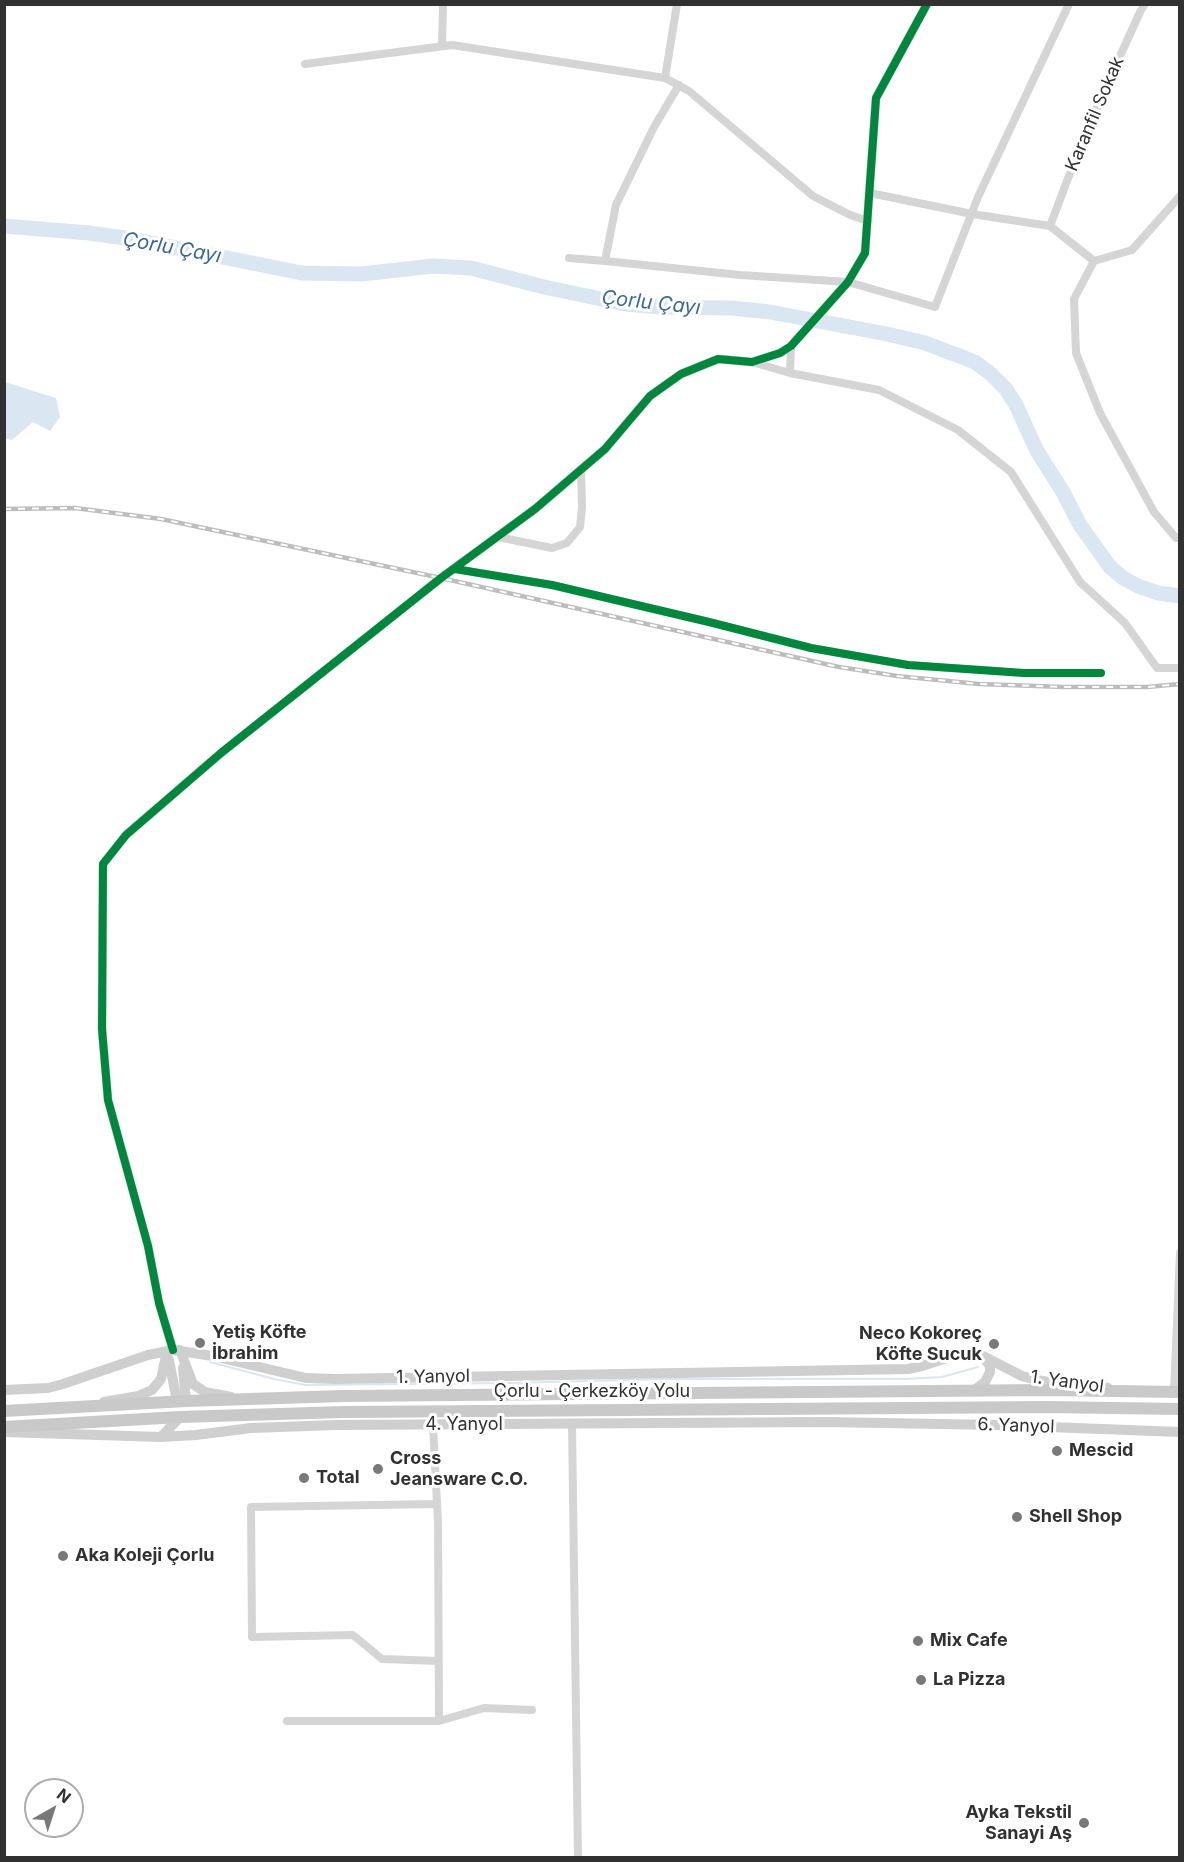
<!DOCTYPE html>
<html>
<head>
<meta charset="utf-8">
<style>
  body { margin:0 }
  #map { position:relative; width:1184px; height:1862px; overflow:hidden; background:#fff; font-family:Inter,sans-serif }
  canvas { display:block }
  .frame { position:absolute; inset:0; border:6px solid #313131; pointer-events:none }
  .north { position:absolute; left:24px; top:1778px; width:60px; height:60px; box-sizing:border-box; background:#fff; border:2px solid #adadad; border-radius:50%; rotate:39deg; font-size:16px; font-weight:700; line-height:24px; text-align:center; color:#313131 }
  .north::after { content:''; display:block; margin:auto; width:21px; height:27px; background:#797979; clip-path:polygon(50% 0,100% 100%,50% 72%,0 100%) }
</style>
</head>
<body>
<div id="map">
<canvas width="1184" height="1862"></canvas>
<div class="frame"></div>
<div class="north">N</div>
</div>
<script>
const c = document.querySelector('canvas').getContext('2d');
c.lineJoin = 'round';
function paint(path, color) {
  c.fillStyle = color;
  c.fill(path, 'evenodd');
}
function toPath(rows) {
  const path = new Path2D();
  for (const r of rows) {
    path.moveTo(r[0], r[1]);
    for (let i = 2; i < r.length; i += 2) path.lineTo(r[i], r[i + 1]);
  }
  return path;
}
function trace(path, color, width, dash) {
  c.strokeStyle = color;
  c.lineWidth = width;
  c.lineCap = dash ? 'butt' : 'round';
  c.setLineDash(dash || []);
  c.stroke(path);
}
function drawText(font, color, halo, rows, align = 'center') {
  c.font = font + ' Inter,sans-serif';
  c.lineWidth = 6;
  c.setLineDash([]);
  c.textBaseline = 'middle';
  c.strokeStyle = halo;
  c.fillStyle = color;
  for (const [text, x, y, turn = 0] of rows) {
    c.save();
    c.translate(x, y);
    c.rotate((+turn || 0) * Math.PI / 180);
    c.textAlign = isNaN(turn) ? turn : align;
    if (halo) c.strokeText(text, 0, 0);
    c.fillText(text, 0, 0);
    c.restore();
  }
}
const water = toPath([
  [5,382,56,398,60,417,50,431,33,422,12,440,5,439]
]);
const stream = toPath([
  [210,1362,278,1380,306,1385,511,1383,666,1379,904,1379,942,1377,978,1367]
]);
const river = toPath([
  [4,226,89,233,132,239,302,273,362,274,433,266,471,268,544,287,625,304,662,307,731,308,770,312,887,334,925,343,975,362,991,374,1006,389,1016,405,1037,451,1063,492,1080,525,1110,567,1123,578,1138,586,1158,593,1180,596]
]);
const minor = toPath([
  [442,46,443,4],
  [305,64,452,45,665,78,689,91,813,196,850,215,868,221],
  [665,78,677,4],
  [870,193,972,214,1050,226,1094,261,1132,250,1180,196],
  [1050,226,1084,136,1140,12,1145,4],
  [569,258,605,261,740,275,848,282,935,307,978,197,1069,4],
  [605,261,616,205,654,127,679,85],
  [1094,261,1074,299,1076,353,1100,413,1154,512,1176,538,1180,538],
  [752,362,790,373,791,346],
  [790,373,879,390,958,430,1011,472,1080,582,1125,623,1157,668,1180,668],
  [498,537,552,548,567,543,580,527,582,507,581,469],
  [455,569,552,585,709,622,811,648,908,665,1024,673,1101,673],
  [1174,1392,1180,1253],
  [572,1424,578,1858],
  [433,1425,438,1523,439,1721],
  [437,1504,251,1507,252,1637,353,1635,382,1659,438,1661],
  [287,1721,439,1721,484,1708,532,1710]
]);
const tertiary = toPath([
  [173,1350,159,1303,148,1246,108,1100,102,1029,103,864,126,835,221,753,441,578,535,509,605,449,650,396,681,374,718,359,752,362,780,353,791,346,848,282,865,253,876,98,927,4]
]);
const secondary = toPath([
  [180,1350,193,1384,205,1392,231,1397],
  [169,1360,177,1402],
  [183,1368,186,1401],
  [4,1390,48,1388,63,1384,148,1355,173,1350,213,1356,306,1378,336,1379,908,1369,922,1366,959,1354,977,1353,1022,1376,1036,1380,1055,1383,1084,1383,1108,1388],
  [973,1391,985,1382,990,1372,990,1366,982,1356],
  [104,1402,138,1396,152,1390,161,1379,167,1351],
  [4,1432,161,1437,196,1435,251,1428,335,1425,826,1422,997,1425,1180,1432],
  [161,1437,180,1417]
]);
const primary = toPath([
  [4,1411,186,1401,343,1396,1047,1390,1180,1392],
  [4,1427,180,1417,344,1412,1047,1407,1180,1409]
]);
const rail = toPath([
  [4,509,75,508,161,519,441,578,839,667,897,676,979,684,1064,687,1147,687,1180,684]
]);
const cycleway = toPath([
  [455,569,552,585,709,622,811,648,908,665,1024,673,1101,673],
  [173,1350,159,1303,148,1246,108,1100,102,1029,103,864,126,835,221,753,441,578,535,509,605,449,650,396,681,374,718,359,752,362,780,353,791,346,848,282,865,253,876,98,927,4]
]);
const markers = [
  [200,1343,6,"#797979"],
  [994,1344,6,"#797979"],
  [1057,1451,6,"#797979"],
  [378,1469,6,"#797979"],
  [304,1478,6,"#797979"],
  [1017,1517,6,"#797979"],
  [63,1556,6,"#797979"],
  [918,1641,6,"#797979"],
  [921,1680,6,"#797979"],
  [1084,1823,6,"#797979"]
];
const streetNames = [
  ["Karanfil Sokak",1095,114,-67],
  ["1. Yanyol",433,1377,-1],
  ["1. Yanyol",1067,1382,8],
  ["Çorlu - Çerkezköy Yolu",592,1392],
  ["4. Yanyol",464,1425],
  ["6. Yanyol",1016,1426,2]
];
const poiNames = [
  ["Yetiş Köfte",212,1333],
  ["İbrahim",212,1354],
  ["Neco Kokoreç",982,1334,"right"],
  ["Köfte Sucuk",982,1355,"right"],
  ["Mescid",1069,1451],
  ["Cross",390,1459],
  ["Jeansware C.O.",390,1480],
  ["Total",316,1478],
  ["Shell Shop",1029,1517],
  ["Aka Koleji Çorlu",75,1556],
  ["Mix Cafe",930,1641],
  ["La Pizza",933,1680],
  ["Ayka Tekstil",1072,1813,"right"],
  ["Sanayi Aş",1072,1834,"right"]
];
const waterNames = [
  ["Çorlu Çayı",172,248,10],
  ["Çorlu Çayı",651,303,6]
];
paint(water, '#dbe6f3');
trace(stream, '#dbe6f3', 2);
trace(river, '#dbe6f3', 15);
trace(minor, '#d5d5d5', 8);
trace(tertiary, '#d5d5d5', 9);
trace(secondary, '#cfcfcf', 10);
trace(primary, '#c9c9c9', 12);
trace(rail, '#bdbdbd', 4.5);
trace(rail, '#fff', 2, [7]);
trace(cycleway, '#00873e', 8);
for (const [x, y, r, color] of markers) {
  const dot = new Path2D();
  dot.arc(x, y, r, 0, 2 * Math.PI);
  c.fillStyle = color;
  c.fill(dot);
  trace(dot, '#fff', 2);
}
drawText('18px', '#313131', '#fff', streetNames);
drawText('bold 18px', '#313131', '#fff', poiNames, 'left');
drawText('italic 20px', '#3b6898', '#fff', waterNames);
</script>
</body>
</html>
